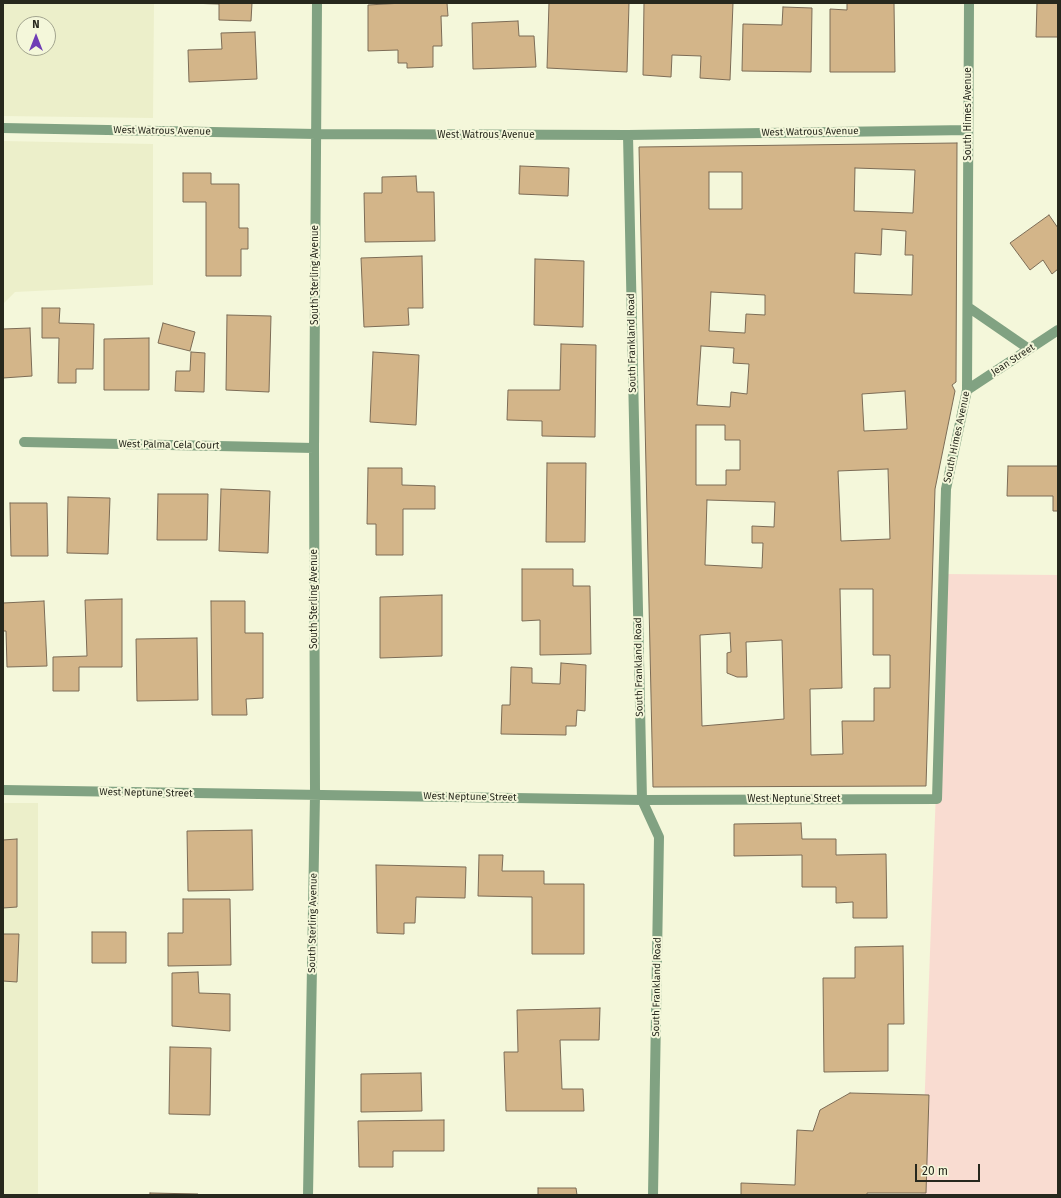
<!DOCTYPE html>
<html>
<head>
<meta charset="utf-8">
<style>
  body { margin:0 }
  #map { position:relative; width:1061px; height:1198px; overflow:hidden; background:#f4f7da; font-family:"Fira Sans",sans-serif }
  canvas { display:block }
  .frame { position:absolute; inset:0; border:4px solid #27281d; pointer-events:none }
  .north { position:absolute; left:16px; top:16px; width:40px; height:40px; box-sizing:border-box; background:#f4f7da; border:1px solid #a2a48e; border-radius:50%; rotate:0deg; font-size:11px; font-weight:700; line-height:16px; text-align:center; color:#27281d }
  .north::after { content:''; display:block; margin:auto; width:14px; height:18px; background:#6f3db5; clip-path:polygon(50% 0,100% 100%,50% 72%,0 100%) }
  .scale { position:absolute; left:915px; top:1164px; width:65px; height:18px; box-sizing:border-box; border:2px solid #27281d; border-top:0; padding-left:5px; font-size:12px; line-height:14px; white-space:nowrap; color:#27281d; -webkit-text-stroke:3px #f4f7da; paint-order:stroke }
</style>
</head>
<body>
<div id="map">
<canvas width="1061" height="1198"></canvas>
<div class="frame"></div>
<div class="north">N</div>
<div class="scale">20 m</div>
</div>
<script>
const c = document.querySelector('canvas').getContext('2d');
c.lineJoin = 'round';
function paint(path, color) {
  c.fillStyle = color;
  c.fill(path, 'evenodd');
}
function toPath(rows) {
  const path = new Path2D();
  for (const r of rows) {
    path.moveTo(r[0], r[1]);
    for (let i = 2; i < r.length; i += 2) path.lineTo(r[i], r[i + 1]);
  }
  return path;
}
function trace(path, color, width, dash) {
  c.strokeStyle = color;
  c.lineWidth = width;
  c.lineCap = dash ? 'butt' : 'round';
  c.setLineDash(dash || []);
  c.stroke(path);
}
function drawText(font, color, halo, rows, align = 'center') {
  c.font = font + ' "Fira Sans",sans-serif';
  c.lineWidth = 4;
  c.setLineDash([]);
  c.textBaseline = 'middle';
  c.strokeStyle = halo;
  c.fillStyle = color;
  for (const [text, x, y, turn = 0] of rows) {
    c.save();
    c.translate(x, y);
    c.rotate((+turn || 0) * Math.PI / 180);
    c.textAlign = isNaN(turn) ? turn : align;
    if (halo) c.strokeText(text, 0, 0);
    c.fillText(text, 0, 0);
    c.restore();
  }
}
const built = toPath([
  [3,3,154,3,153,118,3,116],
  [24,24,48,24,48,48,24,48],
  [3,141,153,144,153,285,15,292,3,304],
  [3,803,38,803,38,1195,3,1195]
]);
const green = toPath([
  [944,574,1058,575,1058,1195,921,1195]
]);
const building = toPath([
  [187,3,252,3,251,21,219,20,219,4,187,3],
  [403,3,447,3,448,16,441,16,442,46,433,46,433,67,407,68,407,63,398,63,398,50,368,51,368,5,403,3],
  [549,3,629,3,627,72,547,68,549,3],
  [644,3,733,3,730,80,700,78,701,56,672,55,671,77,643,75,644,3],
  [847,3,894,3,895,72,830,72,830,9,847,10,847,3],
  [1037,3,1058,3,1058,37,1036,37,1037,3],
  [783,7,812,8,811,72,742,71,743,24,782,25,783,7],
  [518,21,519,36,534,36,536,67,473,69,472,23,518,21],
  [255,32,257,79,189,82,188,50,222,49,221,33,255,32],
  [957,143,956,382,952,385,955,391,935,489,926,786,653,787,639,147,957,143],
  [520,166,569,168,568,196,519,194,520,166],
  [855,168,915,170,913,213,854,211,855,168],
  [709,172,742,172,742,209,709,209,709,172],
  [183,173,211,173,211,184,239,184,239,228,248,228,248,249,241,249,241,276,206,276,206,202,183,202,183,173],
  [416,176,417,192,434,192,435,241,365,242,364,193,382,193,382,177,416,176],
  [1049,215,1058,228,1058,269,1052,274,1043,260,1030,270,1010,243,1049,215],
  [882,229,906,231,905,255,913,255,912,295,854,293,855,253,881,255,882,229],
  [422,256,423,308,408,308,409,325,364,327,361,258,422,256],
  [535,259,584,261,583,327,534,325,535,259],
  [711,292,765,295,765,315,746,314,745,333,709,331,711,292],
  [42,308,60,308,59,323,94,324,93,369,76,369,76,383,58,383,59,338,42,338,42,308],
  [227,315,271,316,269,392,226,390,227,315],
  [163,323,195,332,190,351,158,343,163,323],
  [30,328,32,376,3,378,3,329,30,328],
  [149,338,149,390,104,390,104,339,149,338],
  [561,344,596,345,595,437,542,436,542,421,507,420,508,390,560,390,561,344],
  [701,346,734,348,733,363,749,364,747,394,731,392,730,407,697,405,701,346],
  [191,352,205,353,204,392,175,391,176,371,190,371,191,352],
  [373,352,419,355,416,425,370,422,373,352],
  [905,391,907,429,864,431,862,394,905,391],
  [696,425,725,425,725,440,740,440,740,470,726,470,726,485,696,485,696,425],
  [547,463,586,463,585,542,546,542,547,463],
  [1008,466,1058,466,1058,511,1053,511,1053,496,1007,496,1008,466],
  [368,468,402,468,402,485,435,486,435,509,403,509,403,555,376,555,376,524,367,524,368,468],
  [888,469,890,539,841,541,838,471,888,469],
  [221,489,270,491,268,553,219,551,221,489],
  [158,494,208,494,207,540,157,540,158,494],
  [68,497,110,498,108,554,67,553,68,497],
  [707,500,775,502,774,527,752,526,752,543,763,543,762,568,705,565,707,500],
  [10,503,47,503,48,556,11,556,10,503],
  [522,569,573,569,573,586,590,586,591,654,540,655,540,620,522,621,522,569],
  [840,589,873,589,873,655,890,655,890,688,874,688,874,721,842,721,843,754,811,755,810,689,842,688,840,589],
  [442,595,442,656,380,658,380,597,442,595],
  [122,599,122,667,79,667,79,691,53,691,53,657,87,656,85,600,122,599],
  [44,601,47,666,7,667,6,631,3,631,3,603,44,601],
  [211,601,245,601,245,633,263,633,263,698,246,699,247,715,212,715,211,601],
  [730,633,731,652,727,653,727,673,737,677,747,677,746,642,782,640,784,719,702,726,700,635,730,633],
  [197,638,198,700,137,701,136,639,197,638],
  [561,663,586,665,585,711,577,710,576,726,566,726,566,735,501,734,502,705,510,705,511,667,532,668,532,683,560,684,561,663],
  [801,823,802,839,836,839,836,855,886,854,887,918,853,918,853,902,836,903,836,887,802,887,802,855,734,856,734,824,801,823],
  [252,830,253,890,188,891,187,831,252,830],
  [17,839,17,907,3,908,3,840,17,839],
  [479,855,503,855,502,871,544,871,544,884,584,884,584,954,532,954,532,897,478,896,479,855],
  [376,865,466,867,465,898,416,897,415,923,404,923,404,934,377,933,376,865],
  [183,899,230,899,231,965,168,966,168,933,183,933,183,899],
  [92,932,126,932,126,963,92,963,92,932],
  [3,934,19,934,17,982,3,981,3,934],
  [903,946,904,1024,888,1024,888,1071,824,1072,823,978,855,978,855,947,903,946],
  [198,972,199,993,230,994,230,1031,172,1026,172,973,198,972],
  [600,1008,599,1040,560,1040,562,1089,583,1089,584,1111,506,1111,504,1052,518,1052,517,1010,600,1008],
  [170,1047,211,1048,210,1115,169,1114,170,1047],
  [421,1073,422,1111,361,1112,361,1074,421,1073],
  [850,1093,929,1095,926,1193,867,1193,867,1195,741,1195,741,1183,795,1185,797,1130,813,1131,820,1110,850,1093],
  [444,1120,444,1151,393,1151,393,1167,359,1167,358,1121,444,1120],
  [538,1188,576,1188,577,1195,538,1195,538,1188],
  [150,1193,198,1194,198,1195,150,1195,150,1193]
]);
const minor = toPath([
  [3,128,316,134,628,135,968,130],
  [628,135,642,800,659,837,653,1195],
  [968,307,1029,349],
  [967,390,1058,330],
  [24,442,314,448],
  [3,790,642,800,937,799,946,489,967,390,969,3],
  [308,1195,315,795,314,448,317,3]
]);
const streetNames = [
  ["South Himes Avenue",968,114,-90],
  ["West Watrous Avenue",162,131,1],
  ["West Watrous Avenue",810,132,-1],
  ["West Watrous Avenue",486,135],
  ["South Sterling Avenue",315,275,-90],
  ["South Frankland Road",632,343,-91],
  ["Jean Street",1013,360,-33],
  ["South Himes Avenue",957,437,-78],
  ["West Palma Cela Court",169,445,1],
  ["South Sterling Avenue",314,599,-90],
  ["South Frankland Road",639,667,-91],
  ["West Neptune Street",146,793,1],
  ["West Neptune Street",470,797,1],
  ["West Neptune Street",794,799],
  ["South Sterling Avenue",313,923,-89],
  ["South Frankland Road",657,987,-89]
];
paint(built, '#ecefca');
paint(green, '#f9dcd1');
paint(building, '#d3b589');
trace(building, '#7c6c56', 1);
trace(minor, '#81a282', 10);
drawText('10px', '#27281d', '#f4f7da', streetNames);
</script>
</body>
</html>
